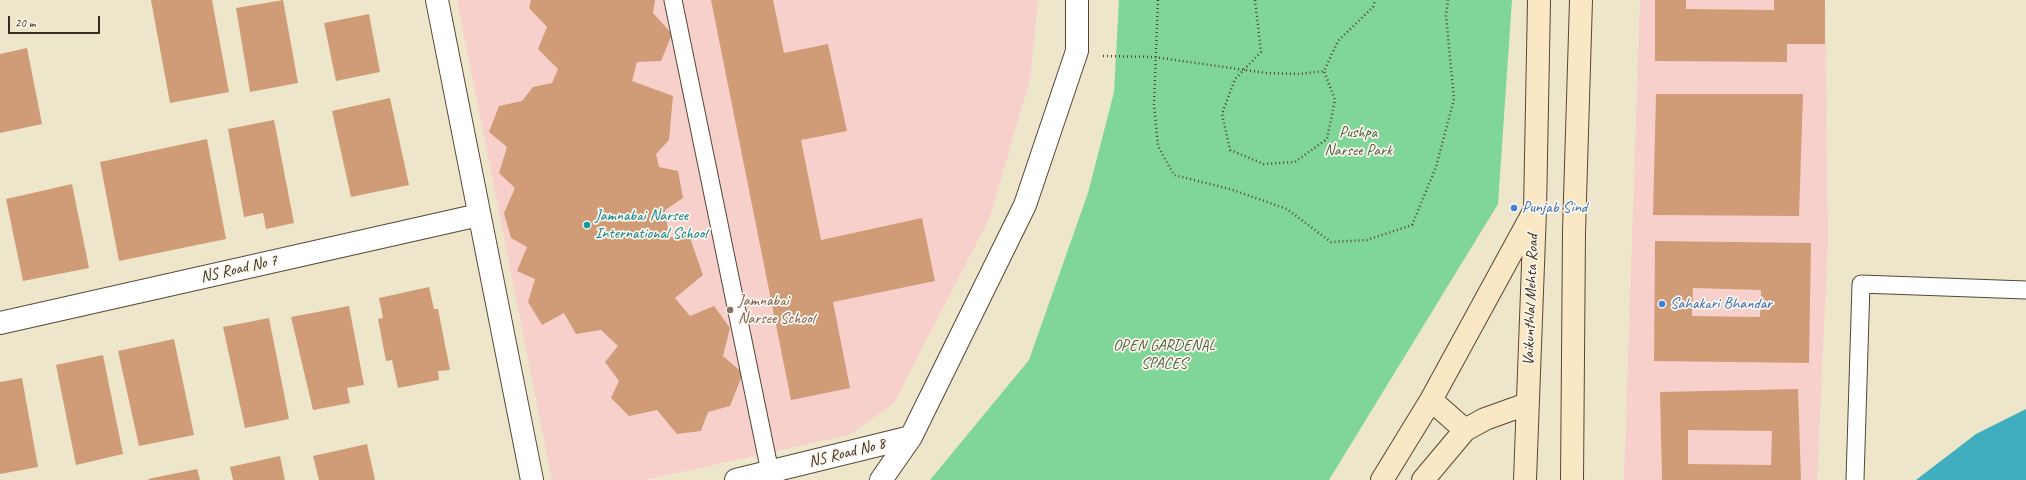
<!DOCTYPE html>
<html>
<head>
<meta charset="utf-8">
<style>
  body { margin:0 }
  #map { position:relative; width:2026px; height:480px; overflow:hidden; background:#eee6ca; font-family:Caveat,sans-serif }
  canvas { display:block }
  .scale { position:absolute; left:8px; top:16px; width:92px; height:18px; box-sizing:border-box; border:2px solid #3b2a1e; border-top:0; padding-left:5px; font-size:12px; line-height:14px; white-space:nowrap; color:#3b2a1e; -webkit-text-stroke:3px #fbf7ec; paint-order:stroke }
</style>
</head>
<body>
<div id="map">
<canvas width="2026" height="480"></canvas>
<div class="scale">20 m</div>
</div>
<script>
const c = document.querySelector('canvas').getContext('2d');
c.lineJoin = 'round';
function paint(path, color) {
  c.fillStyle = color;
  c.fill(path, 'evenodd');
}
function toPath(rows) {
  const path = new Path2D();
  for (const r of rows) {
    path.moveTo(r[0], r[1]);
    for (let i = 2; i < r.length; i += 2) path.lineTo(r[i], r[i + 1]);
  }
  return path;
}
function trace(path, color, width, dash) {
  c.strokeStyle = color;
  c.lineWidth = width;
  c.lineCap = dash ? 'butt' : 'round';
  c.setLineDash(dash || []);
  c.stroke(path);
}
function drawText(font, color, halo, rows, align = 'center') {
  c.font = font + ' Caveat,sans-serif';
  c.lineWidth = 3.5;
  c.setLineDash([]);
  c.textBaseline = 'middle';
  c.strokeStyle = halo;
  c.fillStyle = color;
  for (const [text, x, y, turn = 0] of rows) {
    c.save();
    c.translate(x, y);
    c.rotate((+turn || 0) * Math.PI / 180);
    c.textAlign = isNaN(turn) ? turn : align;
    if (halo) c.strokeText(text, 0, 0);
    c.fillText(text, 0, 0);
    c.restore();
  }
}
const built = toPath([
  [457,0,1038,0,1030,79,990,217,894,403,849,435,645,480,552,480],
  [1640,0,1825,0,1828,240,1817,480,1624,480]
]);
const green = toPath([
  [1119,0,1512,0,1498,204,1329,480,930,480,1029,360,1088,193,1114,92]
]);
const water = toPath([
  [2026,409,2026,480,1916,480,1976,434]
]);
const building = toPath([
  [151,0,212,0,229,92,170,103],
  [283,0,298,83,250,92,236,8],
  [531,0,655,0,653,13,672,34,661,61,637,62,632,81,673,96,669,140,656,154,659,167,678,171,683,198,665,210,669,237,690,238,703,275,675,298,690,316,714,306,730,328,723,356,743,373,730,406,708,412,701,431,677,434,657,410,629,416,611,398,619,381,605,362,618,346,601,330,576,334,564,313,542,325,528,302,535,279,517,271,527,247,511,238,504,213,515,188,499,173,507,147,489,132,499,106,522,101,533,87,552,83,558,69,538,49,547,27,529,8],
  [711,0,773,0,784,53,828,44,847,131,801,140,821,240,922,218,935,281,833,302,850,388,791,400],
  [1655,0,1686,0,1686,9,1774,10,1774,0,1825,0,1825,44,1787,44,1787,62,1655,61],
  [369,14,380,72,336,81,324,23],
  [27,48,42,124,0,133,0,54],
  [1656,94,1803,94,1799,216,1653,215],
  [390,98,409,185,351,197,332,111],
  [274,120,294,223,266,229,263,213,244,217,228,129],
  [207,139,226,239,119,261,100,162],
  [72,184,89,268,23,281,6,199],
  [1655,241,1811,243,1809,363,1654,361],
  [1693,288,1761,290,1760,317,1692,316],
  [429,287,434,309,438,309,450,370,438,371,439,380,398,388,392,360,386,361,378,319,383,318,379,298],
  [349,306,364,385,347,388,350,403,313,410,291,317],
  [269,318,289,419,245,428,223,327],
  [174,339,194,435,139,446,118,351],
  [103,355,123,454,76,465,56,365],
  [22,378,38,467,0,474,0,382],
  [1798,389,1801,480,1662,480,1660,392],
  [1688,430,1772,431,1771,465,1688,464],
  [367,444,375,480,319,480,313,456],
  [280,456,285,480,233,480,230,467],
  [197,469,200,480,149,480,148,479]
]);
const path = toPath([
  [1158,0,1154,104,1158,146,1174,175,1230,189,1287,209,1331,242,1367,240,1412,225,1436,167,1454,99,1446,16,1448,0],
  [1255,0,1261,52,1235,79,1222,114,1230,150,1264,164,1295,162,1327,139,1335,100,1324,71,1338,41,1373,7,1375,0],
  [1103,56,1154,57,1266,73,1299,74,1324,71]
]);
const lane = toPath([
  [673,0,770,472,775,480],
  [1855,480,1861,284,2026,290]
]);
const street = toPath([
  [437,0,532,480],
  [0,323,479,215],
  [736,480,911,437],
  [881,480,911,437,1025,205,1077,51,1077,0]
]);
const secondary = toPath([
  [1431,400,1465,430],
  [1382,480,1431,400,1532,215],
  [1423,480,1465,430,1485,419,1527,404],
  [1525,480,1535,211,1539,0],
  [1572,480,1574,232,1581,0]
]);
const markers = [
  [1514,208,4,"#3f7fe0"],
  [587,225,4,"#0f9aa8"],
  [1662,304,4,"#3f7fe0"],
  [730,310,4,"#8d6e63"]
];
const parkNames = [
  ["Pushpa",1358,133],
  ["Narsee Park",1358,151],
  ["OPEN GARDENAL",1164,346],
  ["SPACES",1164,364]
];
const shopNames = [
  ["Punjab Sind",1522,208],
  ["Sahakari Bhandar",1670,304]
];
const cultureNames = [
  ["Jamnabai Narsee",595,216],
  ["International School",595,234]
];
const streetNames = [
  ["NS Road No 7",239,269,-13],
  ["Vaikunthlal Mehta Road",1531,300,-88],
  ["NS Road No 8",847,453,-14]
];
const educationNames = [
  ["Jamnabai",738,301],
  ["Narsee School",738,319]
];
paint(built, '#f7d0cc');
paint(green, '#80d598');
paint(water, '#40aebe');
paint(building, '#d09c77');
trace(lane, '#564638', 19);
trace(street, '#564638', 24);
trace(secondary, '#564638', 24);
trace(path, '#564638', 2.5, [1, 3]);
trace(lane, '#fff', 17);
trace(street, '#fff', 22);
trace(secondary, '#fae7c3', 22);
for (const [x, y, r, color] of markers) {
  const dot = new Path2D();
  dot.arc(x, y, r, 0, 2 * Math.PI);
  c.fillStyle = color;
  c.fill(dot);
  trace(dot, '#fbf7ec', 1.5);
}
drawText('16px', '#505d43', '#fbf7ec', parkNames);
drawText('16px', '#366cbe', '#fbf7ec', shopNames, 'left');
drawText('16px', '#0d838f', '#fbf7ec', cultureNames, 'left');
drawText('16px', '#3b2a1e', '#fbf7ec', streetNames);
drawText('16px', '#785e54', '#fbf7ec', educationNames, 'left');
</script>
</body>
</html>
